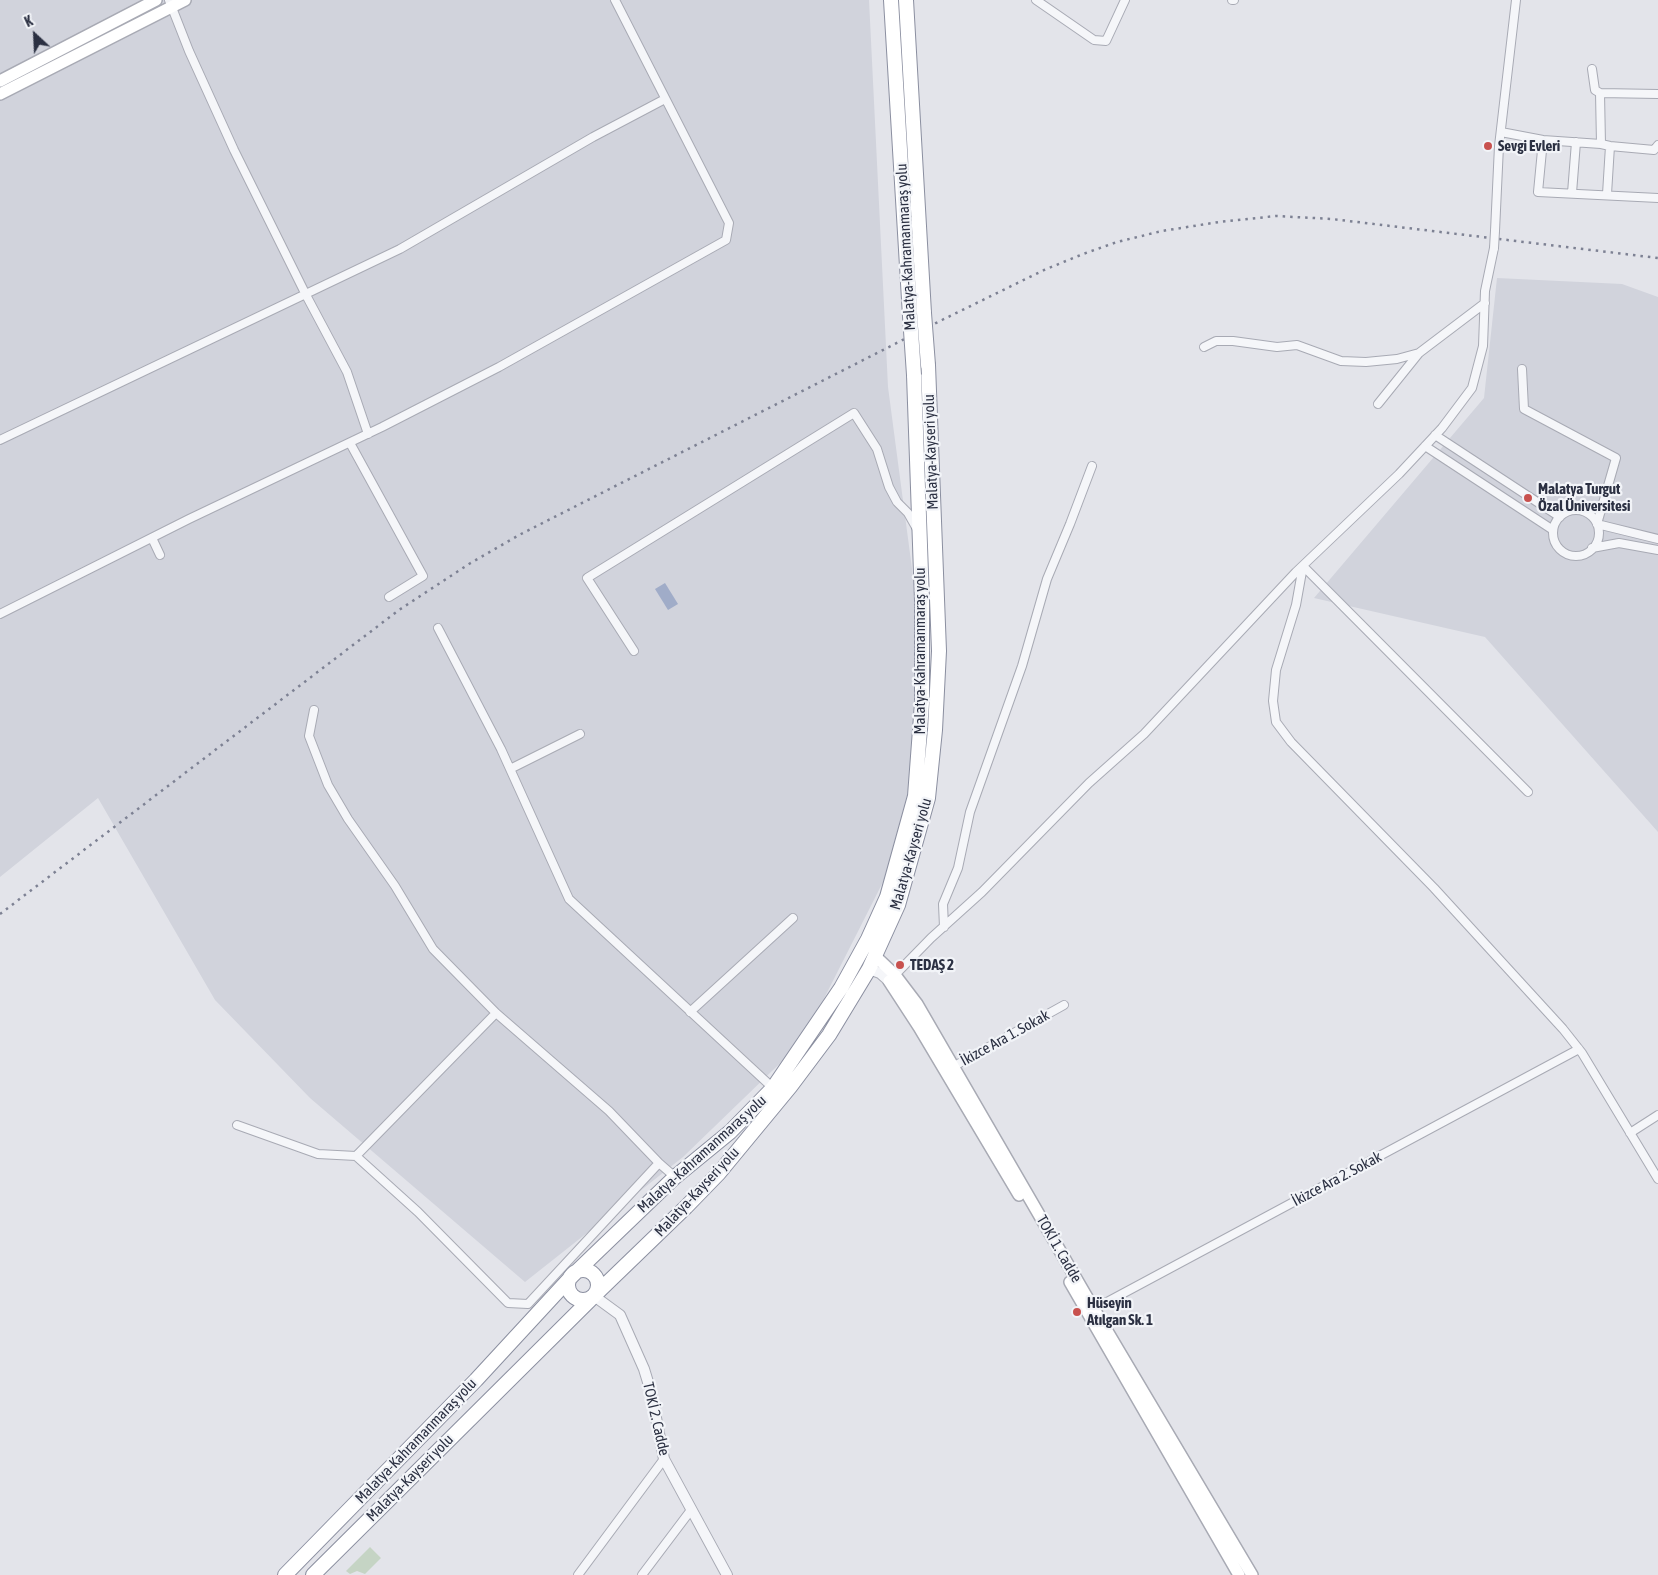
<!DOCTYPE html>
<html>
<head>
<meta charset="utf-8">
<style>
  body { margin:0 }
  #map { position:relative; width:1658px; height:1575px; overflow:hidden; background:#e3e4ea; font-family:"Asap Condensed",sans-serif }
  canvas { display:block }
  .north { position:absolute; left:10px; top:10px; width:50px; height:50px; -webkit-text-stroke:4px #f2f4f8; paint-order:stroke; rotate:335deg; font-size:14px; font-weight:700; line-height:20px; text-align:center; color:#2b3042 }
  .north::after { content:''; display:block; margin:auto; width:18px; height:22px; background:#2b3042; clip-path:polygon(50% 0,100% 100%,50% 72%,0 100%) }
</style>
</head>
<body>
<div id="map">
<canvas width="1658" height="1575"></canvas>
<div class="north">K</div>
</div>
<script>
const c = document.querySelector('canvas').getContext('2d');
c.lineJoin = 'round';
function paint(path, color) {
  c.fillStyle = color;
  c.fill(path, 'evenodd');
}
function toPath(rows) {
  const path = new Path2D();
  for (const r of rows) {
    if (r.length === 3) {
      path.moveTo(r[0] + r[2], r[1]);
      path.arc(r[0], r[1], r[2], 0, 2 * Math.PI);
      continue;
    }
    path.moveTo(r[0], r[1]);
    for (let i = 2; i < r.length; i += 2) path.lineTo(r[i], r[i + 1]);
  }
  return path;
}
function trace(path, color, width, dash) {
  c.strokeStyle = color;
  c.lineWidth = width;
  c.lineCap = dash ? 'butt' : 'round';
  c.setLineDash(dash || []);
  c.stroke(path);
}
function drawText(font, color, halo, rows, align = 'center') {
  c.font = font + ' "Asap Condensed",sans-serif';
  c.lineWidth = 4.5;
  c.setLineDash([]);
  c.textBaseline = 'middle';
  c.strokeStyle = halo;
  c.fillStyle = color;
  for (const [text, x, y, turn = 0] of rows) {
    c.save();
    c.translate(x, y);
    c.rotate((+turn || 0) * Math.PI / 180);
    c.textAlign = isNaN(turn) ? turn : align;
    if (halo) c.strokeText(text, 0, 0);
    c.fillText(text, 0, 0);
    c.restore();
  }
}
const built = toPath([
  [0,0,869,0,888,387,916,599,915,766,884,880,802,1042,683,1157,525,1282,310,1098,215,1000,98,798,0,877],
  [1497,278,1622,284,1658,297,1658,832,1485,637,1314,598,1484,398]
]);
const green = toPath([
  [370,1547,381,1558,365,1574,357,1571,350,1574,346,1571]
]);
const water = toPath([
  [665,583,678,604,668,610,655,589]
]);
const minor = toPath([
  [169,0,189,51,234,150,306,295,347,372,368,434],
  [1036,0,1094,40,1106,41,1125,0],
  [1232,0,1234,0],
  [1592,69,1595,90,1600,93,1658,94],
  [1600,93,1601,144],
  [1501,132,1543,140,1601,144,1610,146,1654,150,1658,145],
  [1543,140,1538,192,1658,198],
  [1572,193,1576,142],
  [1607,194,1610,146],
  [1495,231,1499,146,1516,0],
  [1204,347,1216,341,1233,341,1277,347,1297,345,1341,361,1366,362,1397,359,1419,353],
  [1522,369,1524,409,1616,458,1597,524,1658,539],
  [1378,404,1419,353,1485,303],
  [1435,435,1560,517],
  [0,440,400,249,593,137,665,99],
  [350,443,423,576,389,597],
  [1425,446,1553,530],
  [1576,533,23],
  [152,538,160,555],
  [1592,548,1619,543,1658,550],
  [1303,566,1296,605,1276,670,1273,701,1276,722,1291,742,1434,888,1563,1029,1582,1053,1658,1179],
  [1303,566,1528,792],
  [0,614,189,519,382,427,499,367,726,240,729,223,615,0],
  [438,628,501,749,569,899,773,1088],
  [634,651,587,578,854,413,877,449,889,487,897,502,908,513,917,529],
  [314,710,309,736,328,785,348,819,395,886,433,949,496,1013,609,1111,659,1163,675,1177],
  [510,769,580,734],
  [944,927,943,904,958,868,970,812,1022,666,1047,579,1070,524,1092,466],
  [892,978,931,938,982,892,1089,783,1144,734,1296,572,1399,474,1442,428,1472,388,1483,346,1485,291,1494,248],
  [690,1012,793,918],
  [496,1013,356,1156,418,1212,508,1303,528,1304,659,1163],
  [949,1069,1064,1005],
  [237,1125,318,1154,356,1156],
  [1630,1133,1658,1115],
  [1094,1309,1579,1049],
  [578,1575,664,1459],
  [642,1575,691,1510]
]);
const tertiary = toPath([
  [869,969,880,973,889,981],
  [594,1296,620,1315,644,1369,651,1392,664,1459,727,1575]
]);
const secondary = toPath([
  [0,81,156,0],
  [0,94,185,0],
  [875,956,895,975,917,1004,1085,1294,1252,1575],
  [889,981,919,1027,1019,1195],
  [1070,1282,1239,1575]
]);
const trunk = toPath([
  [891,0,910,316],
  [906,0,924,313],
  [583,1285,15],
  [285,1575,476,1380,572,1276,675,1177,730,1132,773,1088,841,988,868,939,887,897,915,796,922,703,922,601,914,375],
  [313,1575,601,1289,686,1207,719,1173,790,1087,829,1035,869,969,898,905,928,798,935,730,939,651,928,365]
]);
const rail = toPath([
  [0,914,399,610,469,564,521,534,942,320,1044,270,1083,254,1117,242,1162,231,1219,222,1276,216,1332,219,1658,258]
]);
const minorBridge = toPath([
  [1494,248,1495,231]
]);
const trunkBridge = toPath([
  [924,313,928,365],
  [910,316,914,375]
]);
const markers = [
  [1488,146,5,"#c8514e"],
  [1528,498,5,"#c8514e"],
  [900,965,5,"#c8514e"],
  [1077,1312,5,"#c8514e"]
];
const poiNames = [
  ["Sevgi Evleri",1498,146],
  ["Malatya Turgut",1538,489],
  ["Özal Üniversitesi",1538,506],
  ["TEDAŞ 2",910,965],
  ["Hüseyin",1087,1303],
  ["Atılgan Sk. 1",1087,1320]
];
const streetNames = [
  ["Malatya-Kahramanmaraş yolu",906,247,-93],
  ["Malatya-Kayseri yolu",931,452,-92],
  ["Malatya-Kahramanmaraş yolu",920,651,-90],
  ["Malatya-Kayseri yolu",911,854,-74],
  ["İkizce Ara 1. Sokak",1005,1038,-29],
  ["Malatya-Kahramanmaraş yolu",702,1154,-42],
  ["İkizce Ara 2. Sokak",1337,1179,-28],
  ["Malatya-Kayseri yolu",697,1192,-47],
  ["TOKİ 1. Cadde",1059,1249,60],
  ["TOKİ 2. Cadde",656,1419,77],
  ["Malatya-Kahramanmaraş yolu",416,1441,-46],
  ["Malatya-Kayseri yolu",410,1478,-45]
];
paint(built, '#d1d3dc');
paint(green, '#c5d4c4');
paint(water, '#a0acc8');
trace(minor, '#a8aab4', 10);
trace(tertiary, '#a8aab4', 12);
trace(secondary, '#a8aab4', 14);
trace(trunk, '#8b8fa0', 16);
trace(minor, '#f5f6f9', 8);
trace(tertiary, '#f5f6f9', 10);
trace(secondary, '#fff', 11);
trace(trunk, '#fff', 14);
trace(rail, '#7d8193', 2.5, [2.5, 5]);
trace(minorBridge, '#a8aab4', 10, []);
trace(trunkBridge, '#8b8fa0', 16, []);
trace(minorBridge, '#f5f6f9', 8);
trace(trunkBridge, '#fff', 14);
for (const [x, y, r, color] of markers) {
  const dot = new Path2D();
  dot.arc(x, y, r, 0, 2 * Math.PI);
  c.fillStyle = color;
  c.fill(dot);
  trace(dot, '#f2f4f8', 2);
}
drawText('bold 15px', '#2b3042', '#f2f4f8', poiNames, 'left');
drawText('15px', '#2b3042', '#f2f4f8', streetNames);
</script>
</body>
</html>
